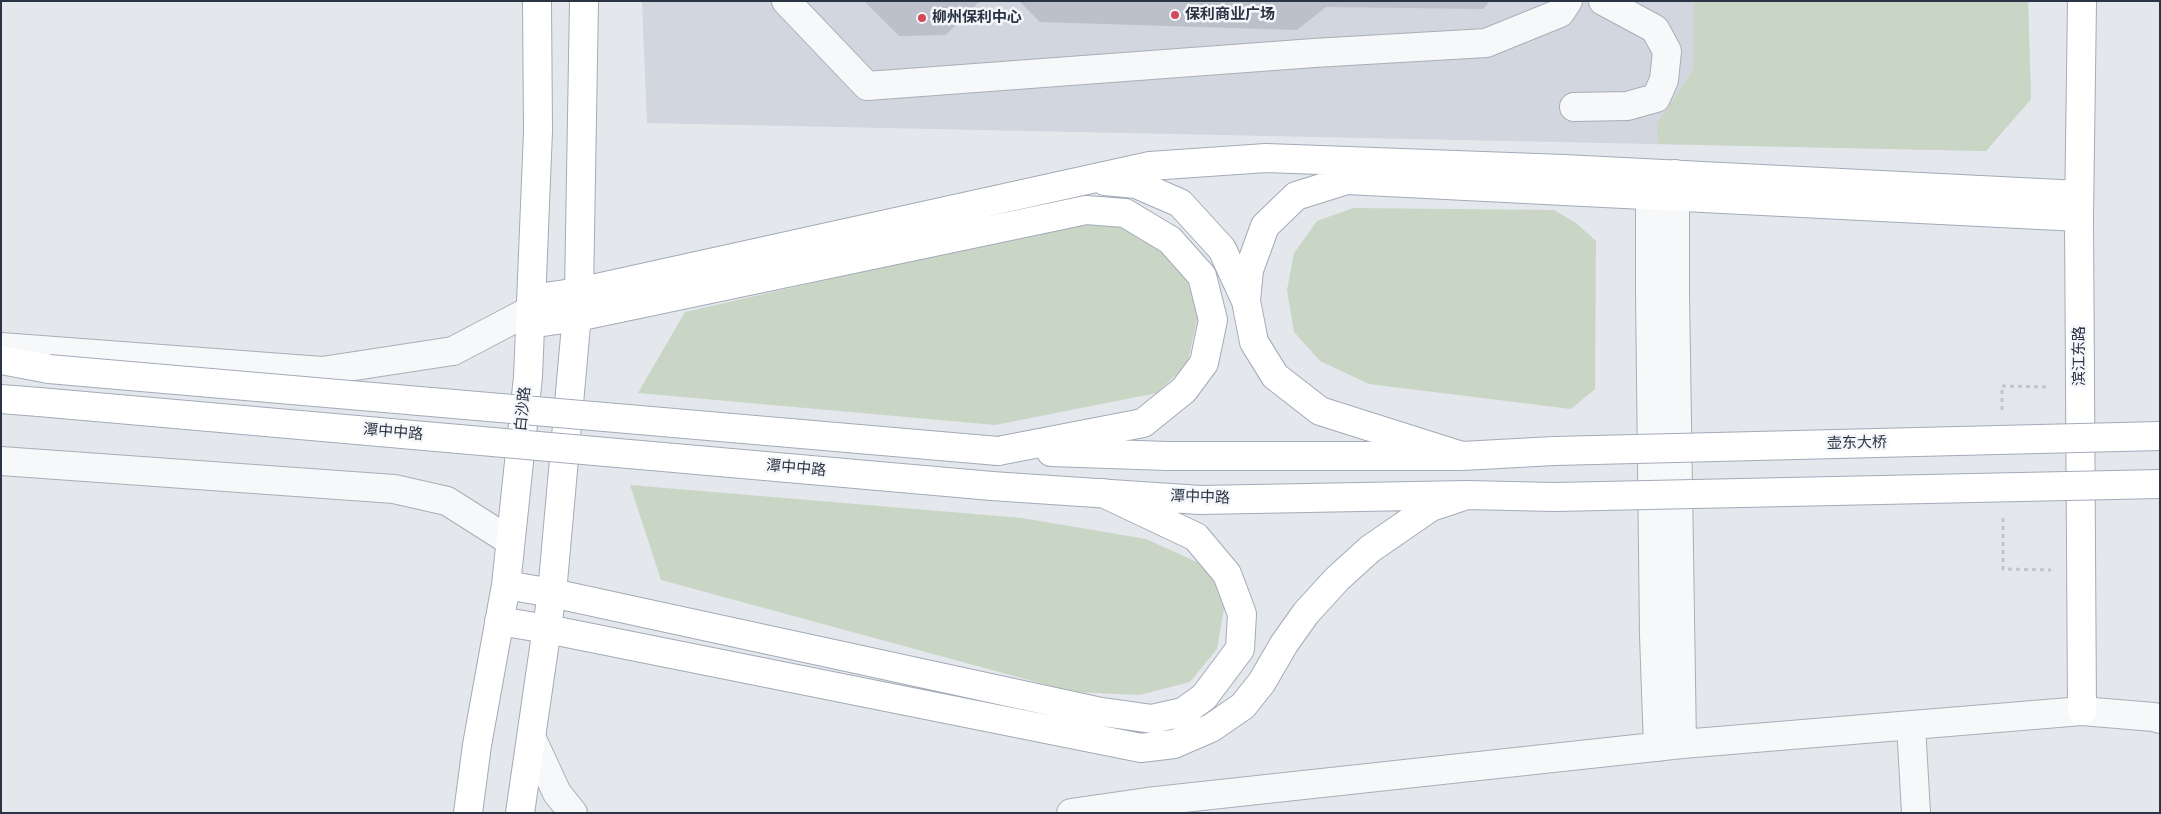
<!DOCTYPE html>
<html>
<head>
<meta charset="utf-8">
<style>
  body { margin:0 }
  #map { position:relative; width:2161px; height:814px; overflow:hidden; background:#e4e7ec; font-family:Jost,sans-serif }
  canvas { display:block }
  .frame { position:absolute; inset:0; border:2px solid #2b3445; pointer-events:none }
</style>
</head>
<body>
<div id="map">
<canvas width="2161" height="814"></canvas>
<div class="frame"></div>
</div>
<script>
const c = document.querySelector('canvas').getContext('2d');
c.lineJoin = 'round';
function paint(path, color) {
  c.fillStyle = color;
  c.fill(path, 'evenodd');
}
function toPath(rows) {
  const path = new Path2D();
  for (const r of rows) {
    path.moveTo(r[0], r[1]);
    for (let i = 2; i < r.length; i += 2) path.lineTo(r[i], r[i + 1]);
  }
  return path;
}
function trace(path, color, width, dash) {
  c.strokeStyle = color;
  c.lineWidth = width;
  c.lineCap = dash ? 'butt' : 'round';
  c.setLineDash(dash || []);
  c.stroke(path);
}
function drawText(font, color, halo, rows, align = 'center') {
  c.font = font + ' Jost,"Noto Sans SC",sans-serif';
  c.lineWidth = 5;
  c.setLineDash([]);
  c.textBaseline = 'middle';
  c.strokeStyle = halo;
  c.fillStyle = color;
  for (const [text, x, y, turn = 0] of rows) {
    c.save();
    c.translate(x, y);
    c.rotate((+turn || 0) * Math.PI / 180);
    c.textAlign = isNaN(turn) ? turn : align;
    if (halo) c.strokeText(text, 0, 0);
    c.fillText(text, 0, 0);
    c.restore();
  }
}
const built = toPath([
  [642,1,2028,1,2031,99,1986,151,647,123]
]);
const green = toPath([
  [1694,1,2028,1,2031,99,1986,151,1658,144,1657,124,1693,70],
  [1353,208,1554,210,1576,223,1596,241,1595,389,1571,409,1369,384,1320,361,1294,332,1287,290,1294,253,1317,221],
  [1080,222,1135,229,1178,259,1199,312,1187,364,1157,393,995,425,638,393,685,312],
  [630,485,1022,518,1146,539,1210,568,1224,608,1217,649,1190,682,1139,695,1073,692,661,580]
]);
const building = toPath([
  [864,1,980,1,946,35,899,36],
  [1019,1,1490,1,1483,9,1326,7,1297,30,1040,22]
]);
const path = toPath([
  [2002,410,2002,386,2050,387],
  [2003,518,2003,569,2051,570]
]);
const minor = toPath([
  [786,1,867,86,1314,53,1486,43,1560,13,1568,1],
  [1574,107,1627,106,1656,98,1664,80,1667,51,1655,29,1603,1],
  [1650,174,1650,293,1654,635,1658,747],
  [1675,174,1675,293,1682,744],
  [1,347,322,371,453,351,531,310],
  [1,461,394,489,447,501,510,541],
  [1911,725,1916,813],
  [532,739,557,793,573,813],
  [1071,813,1147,802,1682,744,2082,711,2154,717,2160,719]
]);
const major = toPath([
  [2082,1,2079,217,2082,711],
  [1105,181,1136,184,1180,203,1222,249,1245,299],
  [531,299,579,292,1150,166,1266,158,1564,169,2079,195],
  [530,324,577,317,1086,210,1125,213,1170,240,1202,276,1213,320,1204,363,1184,390,1143,423,998,451],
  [1,360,49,369],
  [1,399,39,402],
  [1051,452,1167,456,1462,456,1554,451],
  [1462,456,1320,411,1275,376,1254,342,1246,301,1249,270,1265,226,1296,196,1347,180,2079,217],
  [992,486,1200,500,1467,495,1555,497],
  [506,585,552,593,1096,711,1152,719,1183,712,1204,697,1240,649,1242,614,1227,574,1196,537,1103,493],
  [499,621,547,629,1141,748,1174,744,1211,728,1243,706,1262,682,1284,644,1306,613,1337,579,1370,549,1431,507,1467,495],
  [468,813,477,745,506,585,528,377,538,131,537,1],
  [520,813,552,593,579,292,584,1]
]);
const majorBridge = toPath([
  [49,369,998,451],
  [39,402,992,486],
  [1554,451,2160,436],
  [1555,497,2160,484]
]);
const markers = [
  [1175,15,5,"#d1495b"],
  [922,18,5,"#d1495b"]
];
const poiNames = [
  ["保利商业广场",1185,15],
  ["柳州保利中心",932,18]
];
const streetNames = [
  ["滨江东路",2080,356,-90],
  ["白沙路",524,409,-84],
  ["潭中中路",393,433,5],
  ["壶东大桥",1857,444,-1],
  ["潭中中路",796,469,5],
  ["潭中中路",1200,498,2]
];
paint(built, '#d2d6de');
paint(green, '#c9d6c5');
paint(building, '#bbc0ca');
trace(minor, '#a9aeb7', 30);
trace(major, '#a3abb8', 30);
trace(path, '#c2c5cb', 3, [4, 4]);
trace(minor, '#f7f8fa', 28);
trace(major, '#fff', 28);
trace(majorBridge, '#a3abb8', 30, []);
trace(majorBridge, '#fff', 28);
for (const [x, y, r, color] of markers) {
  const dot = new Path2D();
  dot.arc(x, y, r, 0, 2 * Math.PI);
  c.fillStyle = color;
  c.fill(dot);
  trace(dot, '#f4f6f9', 2);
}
drawText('bold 15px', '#2b3445', '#f4f6f9', poiNames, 'left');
drawText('15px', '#2b3445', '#f4f6f9', streetNames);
</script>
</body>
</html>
